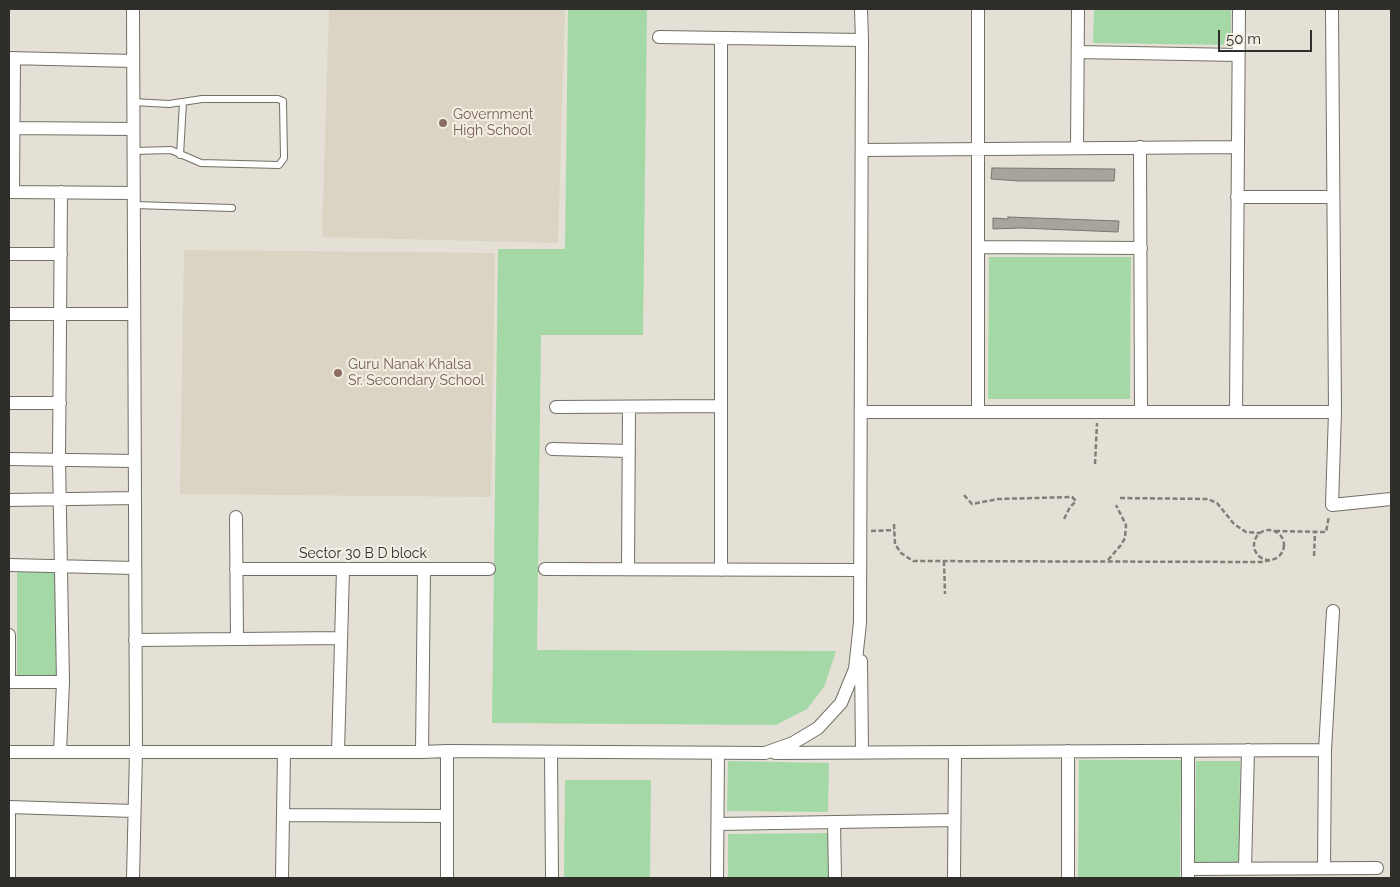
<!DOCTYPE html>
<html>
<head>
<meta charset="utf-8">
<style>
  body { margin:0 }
  #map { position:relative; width:1400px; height:887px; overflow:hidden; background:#e4e0d6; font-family:Raleway,sans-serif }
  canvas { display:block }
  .frame { position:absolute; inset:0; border:10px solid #2f2e2a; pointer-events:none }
  .scale { position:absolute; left:1218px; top:30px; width:94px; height:22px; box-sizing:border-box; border:2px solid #2f2e2a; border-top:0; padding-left:6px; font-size:15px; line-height:18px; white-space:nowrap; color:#2f2e2a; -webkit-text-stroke:4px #f1ede3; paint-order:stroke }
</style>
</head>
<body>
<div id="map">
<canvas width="1400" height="887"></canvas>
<div class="frame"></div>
<div class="scale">50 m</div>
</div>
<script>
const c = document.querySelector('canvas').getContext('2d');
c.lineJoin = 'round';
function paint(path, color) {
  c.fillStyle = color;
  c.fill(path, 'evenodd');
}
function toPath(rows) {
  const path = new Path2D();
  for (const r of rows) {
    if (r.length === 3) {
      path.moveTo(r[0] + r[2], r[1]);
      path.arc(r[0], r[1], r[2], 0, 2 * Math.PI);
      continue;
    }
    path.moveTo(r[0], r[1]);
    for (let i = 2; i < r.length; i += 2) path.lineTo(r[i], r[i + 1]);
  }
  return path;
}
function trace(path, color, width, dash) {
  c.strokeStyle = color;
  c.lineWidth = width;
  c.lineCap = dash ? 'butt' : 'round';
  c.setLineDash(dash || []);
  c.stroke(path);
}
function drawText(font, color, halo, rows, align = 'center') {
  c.font = font + ' Raleway,sans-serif';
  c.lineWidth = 4.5;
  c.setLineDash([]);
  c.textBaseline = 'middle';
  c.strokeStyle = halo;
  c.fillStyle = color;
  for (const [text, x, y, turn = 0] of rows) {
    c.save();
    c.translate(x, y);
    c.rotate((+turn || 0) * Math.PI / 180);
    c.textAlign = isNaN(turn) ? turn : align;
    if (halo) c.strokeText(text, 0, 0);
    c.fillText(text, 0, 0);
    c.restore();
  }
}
const built = toPath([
  [329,9,565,9,558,243,322,237],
  [184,250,495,253,491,497,180,494]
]);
const green = toPath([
  [568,9,647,9,643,335,541,335,537,650,836,651,824,687,807,709,776,725,492,723,498,249,565,249],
  [1094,9,1231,9,1231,45,1093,43],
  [989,257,1131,257,1130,399,988,399],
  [17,571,56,571,56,675,17,675],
  [1079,760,1181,760,1180,878,1078,878],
  [728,761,829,763,828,812,727,811],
  [1196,761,1240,761,1239,862,1195,862],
  [565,780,651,780,650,878,564,878],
  [828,833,828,878,728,878,728,834]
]);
const building = toPath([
  [992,168,1115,169,1114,181,1019,181,991,179,992,168],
  [1008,217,1119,221,1118,232,1021,228,993,229,993,218,1008,219,1008,217]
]);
const path = toPath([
  [1095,464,1097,423],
  [964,495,972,504,998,499,1072,497,1076,501,1070,507,1064,519],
  [1120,498,1208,499,1217,503,1234,524,1246,532,1260,533],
  [894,524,895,544,901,553,913,561,1263,562,1270,560],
  [1269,545,15],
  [871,531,894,530],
  [1275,531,1326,532,1329,516],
  [1314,556,1315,531],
  [1108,560,1121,545,1125,538,1126,525,1116,505],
  [944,561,945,594]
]);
const lane = toPath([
  [133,102,169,104,202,99,278,99,283,101,284,158,279,165,201,163,171,150,133,151],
  [180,155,183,102],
  [134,205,232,208]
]);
const street = toPath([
  [1332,9,1335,412,1332,505,1391,499],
  [659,37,862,40],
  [1078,52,1238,55],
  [9,58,133,61],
  [13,128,133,129],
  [1140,147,1141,412],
  [1077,148,1078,9],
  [862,150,1237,147],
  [9,192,133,193],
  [13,192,14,58],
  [1237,197,1333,197],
  [978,247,1141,248],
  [9,254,61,254],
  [9,314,134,314],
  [9,403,60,403],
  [556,407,721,406],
  [861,412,1335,412],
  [978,412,978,9],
  [1236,412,1239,9],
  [552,449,629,451],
  [9,459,134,461],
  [9,500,134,498],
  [236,517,237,639],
  [9,565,135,568],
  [236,569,489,569],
  [545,569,860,570],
  [628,569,629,407],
  [721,570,721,38],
  [9,635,9,682],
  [135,640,341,638],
  [861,661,862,753],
  [9,682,63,682],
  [447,751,447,878],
  [1068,751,1068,878],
  [9,752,422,752,447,751,765,753,793,743,818,728,841,703,855,669,860,623,862,40,861,9],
  [60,752,63,682,59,459,61,192],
  [338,752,343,569],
  [422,752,424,569],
  [551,752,552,878],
  [775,753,1325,750],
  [9,807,134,811],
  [283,815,447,816],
  [834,822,835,878],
  [718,824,954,820],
  [1324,867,1325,750,1333,611],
  [1245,868,1248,750],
  [1188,869,1377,868],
  [9,878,9,807],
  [133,878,136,752,133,9],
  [282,878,284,752],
  [717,878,718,753],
  [954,878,955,752],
  [1188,878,1188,751]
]);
const markers = [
  [443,123,5,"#8d6e63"],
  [338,373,5,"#8d6e63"]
];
const educationNames = [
  ["Government",453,115],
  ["High School",453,131],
  ["Guru Nanak Khalsa",348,365],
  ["Sr. Secondary School",348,381]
];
const streetNames = [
  ["Sector 30 B D block",363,554]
];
paint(built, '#dbd3c3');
paint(green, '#a5d8a7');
paint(building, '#a8a49b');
trace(building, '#7a766e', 1);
trace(lane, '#726f66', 8);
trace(street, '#726f66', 14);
trace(path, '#827f79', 2.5, [5, 2.5]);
trace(lane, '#fff', 6);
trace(street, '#fff', 12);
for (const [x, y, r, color] of markers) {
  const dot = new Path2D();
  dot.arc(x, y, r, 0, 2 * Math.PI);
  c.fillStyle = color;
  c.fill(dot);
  trace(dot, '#f1ede3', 2);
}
drawText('14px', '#785e54', '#f1ede3', educationNames, 'left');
drawText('14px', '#2f2e2a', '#f1ede3', streetNames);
</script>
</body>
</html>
